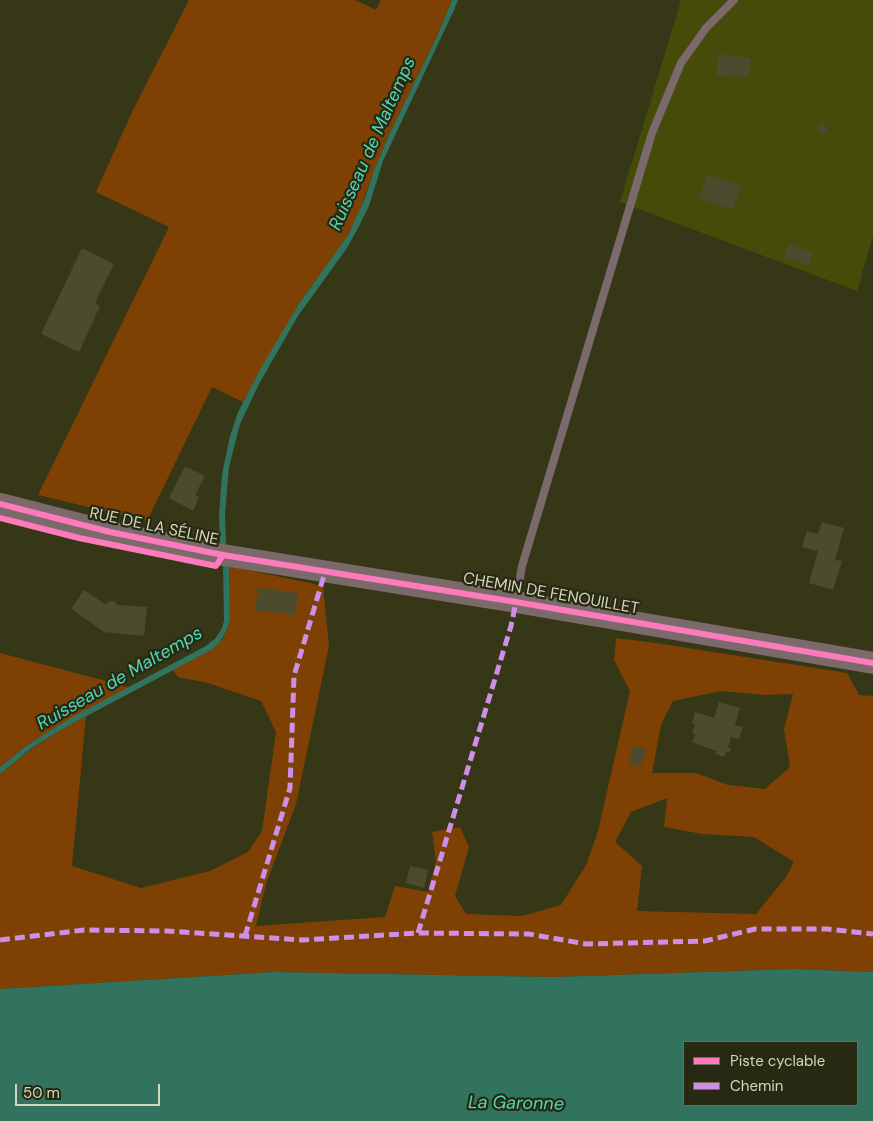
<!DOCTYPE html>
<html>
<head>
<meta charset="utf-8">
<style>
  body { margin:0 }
  #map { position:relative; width:873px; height:1121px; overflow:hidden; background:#353717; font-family:"DM Sans",sans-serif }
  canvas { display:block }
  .legend { position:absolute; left:683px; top:1041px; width:175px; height:65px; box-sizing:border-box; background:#272912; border:1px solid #6c6e55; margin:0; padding:6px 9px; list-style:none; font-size:15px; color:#d3d6ba }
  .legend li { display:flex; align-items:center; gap:10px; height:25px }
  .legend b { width:25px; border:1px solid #6c6e55 }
  .scale { position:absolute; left:15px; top:1084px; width:145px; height:22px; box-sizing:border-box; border:2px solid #d3d6ba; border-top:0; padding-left:6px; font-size:15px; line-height:18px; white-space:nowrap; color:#d3d6ba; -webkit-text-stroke:4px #272912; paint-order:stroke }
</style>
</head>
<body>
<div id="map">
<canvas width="873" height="1121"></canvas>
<ul class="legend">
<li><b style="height:6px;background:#fd7abc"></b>Piste cyclable</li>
<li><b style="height:6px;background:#ce8fe9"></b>Chemin</li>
</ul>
<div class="scale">50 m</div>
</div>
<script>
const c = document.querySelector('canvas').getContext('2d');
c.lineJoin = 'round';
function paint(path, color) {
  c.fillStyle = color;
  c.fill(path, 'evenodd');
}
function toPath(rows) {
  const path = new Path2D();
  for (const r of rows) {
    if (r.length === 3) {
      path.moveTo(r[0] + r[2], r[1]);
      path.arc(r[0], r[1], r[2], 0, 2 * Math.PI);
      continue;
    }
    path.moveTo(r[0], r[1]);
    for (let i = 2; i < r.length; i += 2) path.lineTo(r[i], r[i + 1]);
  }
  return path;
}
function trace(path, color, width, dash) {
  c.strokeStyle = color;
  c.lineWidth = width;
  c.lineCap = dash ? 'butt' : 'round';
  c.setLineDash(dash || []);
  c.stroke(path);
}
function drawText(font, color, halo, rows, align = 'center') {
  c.font = font + ' "DM Sans",sans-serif';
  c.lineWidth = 4.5;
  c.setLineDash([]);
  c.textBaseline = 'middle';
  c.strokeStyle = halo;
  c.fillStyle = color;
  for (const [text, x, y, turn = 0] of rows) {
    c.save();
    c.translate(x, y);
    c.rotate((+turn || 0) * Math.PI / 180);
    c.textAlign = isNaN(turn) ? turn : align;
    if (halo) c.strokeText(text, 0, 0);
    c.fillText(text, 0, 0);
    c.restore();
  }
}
const built = toPath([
  [681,0,873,0,873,236,857,291,620,202]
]);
const green = toPath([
  [189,0,355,0,376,10,381,0,452,0,438,34,389,135,374,170,359,214,346,238,300,302,243,402,212,387,147,521,38,495,169,227,96,192,131,114],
  [229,566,323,586,329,646,296,804,266,884,256,926,385,917,395,886,428,892,436,861,432,832,460,827,469,847,455,896,466,914,522,916,561,905,586,865,598,831,630,691,614,660,616,638,656,643,847,673,859,695,873,696,873,972,794,969,554,977,273,972,0,989,0,774,34,747,66,727,86,716,72,866,141,888,210,871,248,852,262,831,276,732,261,701,208,683,178,677,173,670,211,650,222,640,225,634,230,620],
  [721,691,764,695,793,694,784,729,790,767,765,789,728,785,696,773,652,773,661,725,673,701],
  [667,798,664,827,702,834,754,837,794,862,786,877,756,914,637,911,642,866,615,842,631,812],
  [0,653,129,687,43,735,26,746,0,767]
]);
const water = toPath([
  [452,0,458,0,454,10,383,161,369,206,357,230,347,248,298,316,259,384,240,424,229,467,225,514,226,545,220,543,219,516,222,474,230,436,238,412,262,366,300,302,348,235,365,198,374,170,389,135,438,34],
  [223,565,229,566,230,620,225,634,219,643,211,650,66,727,33,747,0,774,0,767,26,746,43,735,76,715,204,647,215,639,222,628,224,621],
  [794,969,873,972,873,1121,0,1121,0,989,273,972,554,977],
  [684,1042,857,1042,857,1105,684,1105]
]);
const building = toPath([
  [718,54,751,58,749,77,737,76,737,78,716,75],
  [822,129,5],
  [707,174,741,186,733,210,699,198],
  [788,244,813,253,809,266,784,257],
  [82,248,114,264,95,303,100,306,79,352,41,334],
  [185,466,205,476,195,495,199,497,193,511,169,498],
  [822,522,844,528,835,560,842,561,833,590,809,583,818,551,802,547,807,531,818,534],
  [258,588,298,593,295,615,255,610],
  [84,590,105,604,111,601,114,601,118,605,147,607,144,636,104,632,71,609],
  [719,702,740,708,735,725,743,727,739,739,731,737,728,747,731,748,730,753,726,752,724,757,715,754,716,751,692,742,695,734,692,733,695,724,692,723,695,712,714,718],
  [634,745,646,749,641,766,628,763],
  [410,866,428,870,424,888,406,883]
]);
const lane = toPath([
  [516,601,522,566,652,133,681,63,706,28,734,0]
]);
const secondary = toPath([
  [0,504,110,532,223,555,516,602,873,663]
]);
const quiet = toPath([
  [418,933,511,626,516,602],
  [245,936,290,788,294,676,325,572],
  [0,940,84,930,167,931,303,940,418,933,529,934,586,944,705,941,755,929,827,929,873,934]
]);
const cycleway = toPath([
  [0,504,110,532,223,555,516,602,873,663],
  [0,518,79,538,216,566,223,555]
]);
const streetNames = [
  ["RUE DE LA SÉLINE",154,527,12],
  ["CHEMIN DE FENOUILLET",551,594,10]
];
const waterNames = [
  ["Ruisseau de Maltemps",373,144,-66],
  ["Ruisseau de Maltemps",120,679,-30],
  ["La Garonne",516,1104,1]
];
paint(built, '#474b09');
paint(green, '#7e4103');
paint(water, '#31735f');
paint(building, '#4a4c2d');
trace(lane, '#7b696c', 8);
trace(secondary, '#7c6969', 22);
trace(quiet, '#ce8fe9', 5, [10, 5]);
trace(cycleway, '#fd7abc', 6);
drawText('16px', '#d3d6ba', '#272912', streetNames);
drawText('italic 18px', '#50d9b7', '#272912', waterNames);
</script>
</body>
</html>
